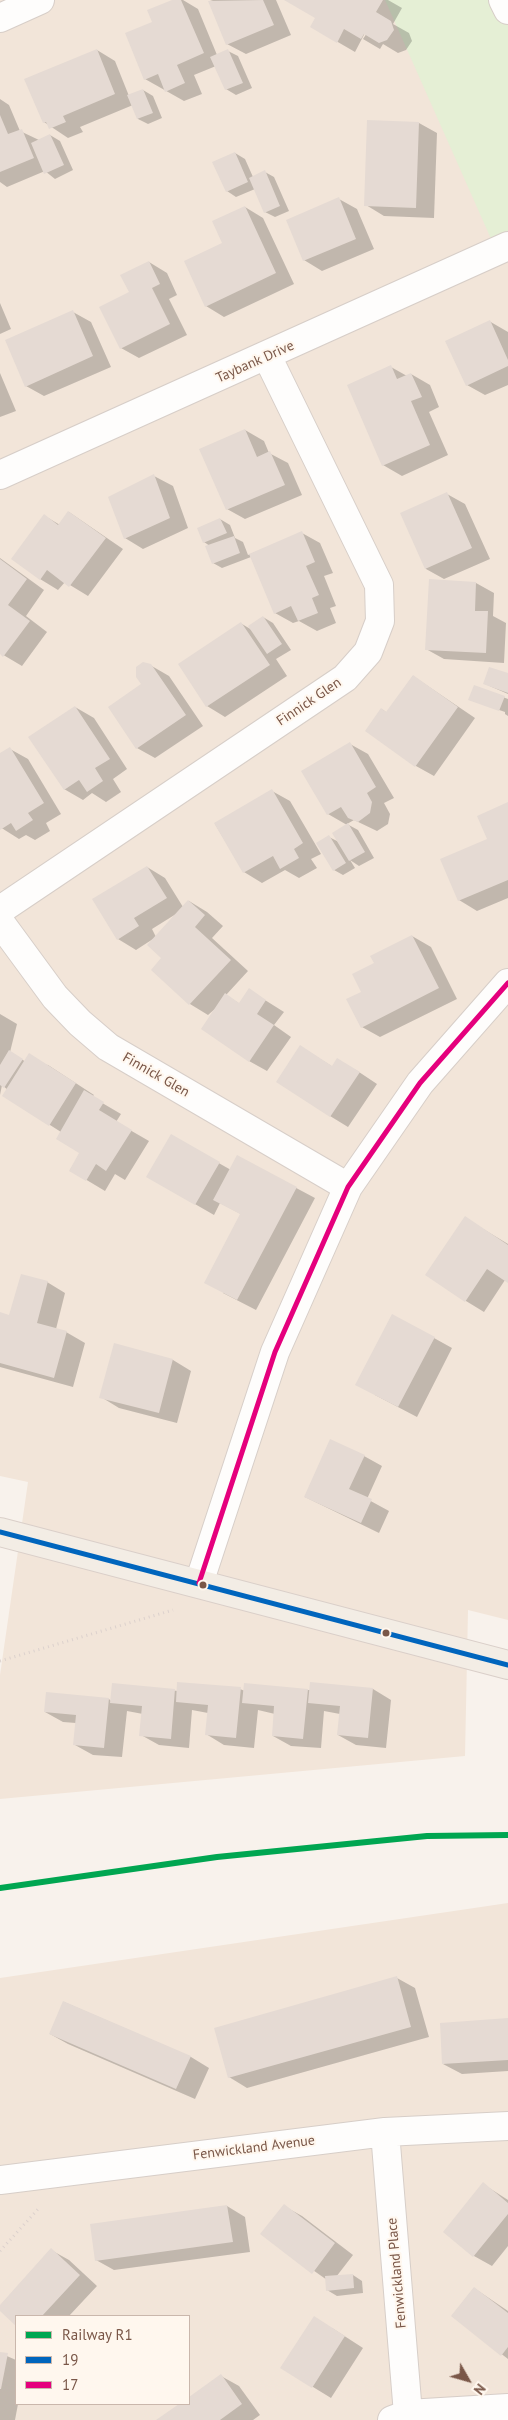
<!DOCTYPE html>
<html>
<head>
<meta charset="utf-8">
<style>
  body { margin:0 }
  #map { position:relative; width:508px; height:2420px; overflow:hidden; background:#f8f2ec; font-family:"PT Sans",sans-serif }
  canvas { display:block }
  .legend { position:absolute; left:15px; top:2315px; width:175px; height:90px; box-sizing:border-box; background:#fff7ee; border:1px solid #cab7ac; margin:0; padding:6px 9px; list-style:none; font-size:15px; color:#7a5748 }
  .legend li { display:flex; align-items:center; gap:10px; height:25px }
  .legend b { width:25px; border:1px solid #cab7ac }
  .north { position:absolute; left:443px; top:2355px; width:50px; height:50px; -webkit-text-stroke:4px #fff7ee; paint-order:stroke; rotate:128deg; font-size:14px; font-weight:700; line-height:20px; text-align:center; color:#7a5748 }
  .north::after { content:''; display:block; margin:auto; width:18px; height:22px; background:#7a5748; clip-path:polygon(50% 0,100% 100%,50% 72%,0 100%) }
</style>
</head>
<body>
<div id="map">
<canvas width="508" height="2420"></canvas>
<ul class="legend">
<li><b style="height:6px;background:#00a651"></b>Railway R1</li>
<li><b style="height:6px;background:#0065bd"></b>19</li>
<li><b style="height:6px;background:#e5007d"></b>17</li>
</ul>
<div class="north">N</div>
</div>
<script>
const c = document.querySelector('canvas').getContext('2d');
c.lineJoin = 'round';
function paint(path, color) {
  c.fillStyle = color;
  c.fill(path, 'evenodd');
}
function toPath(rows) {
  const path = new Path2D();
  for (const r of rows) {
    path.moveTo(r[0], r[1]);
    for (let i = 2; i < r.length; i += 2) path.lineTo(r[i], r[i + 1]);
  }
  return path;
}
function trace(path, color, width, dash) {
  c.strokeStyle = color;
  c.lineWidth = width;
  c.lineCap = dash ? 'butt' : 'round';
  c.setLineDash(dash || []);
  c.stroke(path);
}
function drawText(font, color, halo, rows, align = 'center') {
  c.font = font + ' "PT Sans",sans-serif';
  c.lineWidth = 4;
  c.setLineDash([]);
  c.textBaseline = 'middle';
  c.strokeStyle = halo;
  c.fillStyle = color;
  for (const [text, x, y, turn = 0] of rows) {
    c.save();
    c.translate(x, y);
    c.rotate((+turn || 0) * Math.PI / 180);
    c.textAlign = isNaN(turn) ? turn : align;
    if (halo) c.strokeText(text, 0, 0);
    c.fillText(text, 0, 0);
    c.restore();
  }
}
const residential = toPath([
  [0,0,508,0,508,1620,468,1610,465,1756,0,1799,0,1675,28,1482,0,1476],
  [508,1903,508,2420,0,2420,0,1978],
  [16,2316,189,2316,189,2404,16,2404]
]);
const green = toPath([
  [385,0,503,0,508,11,508,245,496,250]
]);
const shadow = toPath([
  [175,0,183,0,198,9,217,55,228,51,238,56,252,88,236,95,226,89,216,66,194,75,202,94,184,101,145,79,154,23],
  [213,0,276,0,291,35,246,54,227,44,210,1],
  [287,0,388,0,402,8,393,24,409,33,412,41,406,50,398,53,383,44,380,49,363,39,369,30,367,29,355,52,312,27,317,18],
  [97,50,115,61,129,96,143,90,153,96,162,118,148,124,138,119,133,105,80,127,83,132,68,138,44,122],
  [0,99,9,105,20,131,39,140,50,135,60,141,73,170,55,179,45,171,7,187,0,182],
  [419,123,437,133,434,218,384,216,366,205],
  [235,153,245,159,253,177,265,172,274,177,289,211,275,217,265,212,255,189,236,197,227,191],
  [339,199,357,209,374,249,322,271,304,260],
  [245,207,263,218,294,284,224,317,206,306,224,244],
  [149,262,167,273,177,295,169,299,187,335,139,358,121,348,130,293],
  [0,303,11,329,0,334],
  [73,312,91,322,111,367,44,396,26,386],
  [489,321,508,332,508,385,485,395,467,385],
  [391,367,407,376,411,374,430,385,439,407,429,412,448,455,402,476,383,465],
  [0,373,16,411,0,417],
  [245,430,264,441,269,453,288,463,302,495,245,519,227,509],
  [154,476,173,486,188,528,143,549,125,538],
  [447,494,465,504,490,559,444,579,426,569,402,514],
  [69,512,123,549,88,596,65,582,58,590,40,579,45,516,60,525],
  [220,519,230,525,235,538,243,542,248,555,302,533,320,543,333,573,324,576,336,606,330,608,336,623,317,631,299,621,293,623,275,613,251,557,222,568,213,563,210,546,204,542],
  [0,558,44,590,26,616,47,632,22,666,0,653],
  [476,583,494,593,493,616,506,623,504,663,444,659,426,649],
  [263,617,273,623,291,650,276,659,287,676,225,717,207,706,242,624,252,630],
  [150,665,169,676,203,726,155,758,137,748,143,685],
  [508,674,508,694,485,684],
  [413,676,475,718,434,776,416,766,382,709,387,713],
  [475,686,508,699,508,716,505,714,505,712,470,700],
  [75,707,94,718,127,769,113,779,121,792,106,802,92,793,83,800,64,789],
  [350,744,368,754,394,798,384,803,390,814,388,824,377,831,354,820,347,824,358,830,374,858,359,866,350,860,355,868,343,875,334,870,329,837,339,842,347,825,328,814],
  [10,749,28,759,61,814,46,823,50,831,35,840,26,835,19,839,0,827,0,755],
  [272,791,290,801,321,854,311,859,317,868,299,878,285,870,262,883,244,872,215,824],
  [508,804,508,898,477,911,459,900],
  [147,867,165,878,183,907,189,901,207,912,223,926,212,938,248,971,226,995,240,1004,249,990,284,1012,274,1025,291,1037,267,1071,249,1061,216,1008,208,1015,190,1004,152,970,163,958,153,939,136,950,118,939],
  [176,914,156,937,152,929],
  [412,936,431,947,457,999,380,1037,362,1027,363,993,375,963],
  [0,1014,17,1024,10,1052,26,1062,48,1065,94,1095,92,1097,121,1114,116,1122,149,1141,125,1180,115,1174,105,1191,70,1170,81,1153,61,1132,50,1125,2,1085,0,1095],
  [301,1047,333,1067,356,1070,377,1084,348,1127,330,1116],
  [171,1136,231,1170,238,1157,315,1198,256,1310,223,1293,241,1214,220,1203,214,1215,148,1177],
  [465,1218,508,1244,508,1282,505,1280,484,1312,466,1301],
  [47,1282,65,1293,56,1329,66,1332,85,1343,73,1387,0,1367,0,1313,10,1316],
  [434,1338,452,1348,417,1417,375,1395],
  [115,1345,173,1360,191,1371,177,1423,119,1408,101,1397],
  [364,1456,382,1466,367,1499,389,1511,379,1533,305,1497],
  [113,1684,178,1691,240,1689,245,1691,373,1689,391,1700,386,1748,356,1745,338,1735,340,1714,324,1711,321,1748,291,1746,273,1736,275,1714,258,1710,254,1748,224,1745,206,1734,208,1713,192,1710,189,1748,159,1745,141,1735,143,1714,127,1711,122,1757,93,1755,75,1745,76,1723,63,1722,45,1712,109,1699,111,1701],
  [397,1978,415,1988,429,2037,247,2088,229,2077],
  [64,2002,191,2057,209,2068,195,2099,68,2044,50,2034],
  [508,2020,508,2071,462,2074,443,2064],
  [483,2184,508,2200,508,2246,492,2266,474,2256],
  [227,2206,245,2217,250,2252,114,2270,96,2260],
  [284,2206,302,2216,353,2255,336,2277,353,2275,362,2281,363,2293,337,2296,327,2290,327,2280,262,2234],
  [51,2250,69,2260,97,2286,69,2316,16,2316,16,2324,0,2309,0,2306],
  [474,2288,508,2311,508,2359,452,2316],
  [332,2328,363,2348,331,2398,282,2368],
  [0,2353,16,2360,16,2404,18,2404,15,2420,0,2420],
  [221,2376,239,2386,260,2415,253,2420,158,2420,181,2404,189,2404,189,2398]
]);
const building = toPath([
  [172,0,181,0,204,53,177,65,185,83,165,92,158,74,144,80,125,33,152,22,147,10],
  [263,0,274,25,226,45,208,1],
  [284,0,383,0,376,12,391,21,394,30,387,40,379,43,364,34,361,39,344,29,337,43,310,27,315,18],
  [97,49,115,94,63,116,66,122,49,129,46,122,43,123,24,79],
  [228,49,243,83,225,90,210,57],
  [143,89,153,113,137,119,127,95],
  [0,115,8,134,22,129,34,158,0,172],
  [367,120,419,122,416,208,364,206],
  [50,134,64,165,44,174,31,143],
  [235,152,248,182,226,192,212,162],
  [265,170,280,206,264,213,249,178],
  [339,197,356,239,303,261,286,220],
  [245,206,276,273,205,307,184,261,222,243,212,221],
  [149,261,160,284,152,288,170,324,120,349,99,307,129,292,120,275],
  [73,310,93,356,25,387,5,340],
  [490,320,508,360,508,366,466,386,445,341],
  [391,365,397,379,411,373,422,397,411,401,430,445,382,466,347,385],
  [245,429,257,457,270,451,285,485,226,510,199,449],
  [154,474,170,518,124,539,108,497],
  [447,492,472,548,425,569,400,513],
  [68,511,106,538,69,587,47,570,40,580,11,559,44,514,58,525],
  [220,518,227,533,203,543,197,528],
  [302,531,315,562,306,566,319,595,312,598,318,613,298,621,291,606,274,614,249,554],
  [234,536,240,553,212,564,205,546],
  [0,559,27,579,8,605,30,621,3,657,0,654],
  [429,579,476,582,475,611,488,611,486,653,425,650],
  [263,616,282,644,267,654,248,626],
  [241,622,270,665,206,707,178,664],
  [143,662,151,664,186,715,136,749,108,707,141,684,136,677,136,667],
  [489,667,508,673,508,693,483,684],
  [413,675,458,707,415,767,365,731,381,708,386,712],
  [474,685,505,696,499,711,468,700],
  [75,706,110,759,95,768,103,781,87,792,79,780,64,790,28,737],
  [350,742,376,787,367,793,372,802,370,813,358,822,348,818,341,807,327,815,301,771],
  [10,747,44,803,28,813,33,820,16,831,11,823,0,830,0,753],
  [272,789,303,843,294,849,299,858,280,869,273,856,243,873,214,823],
  [508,802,508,880,458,901,440,859,487,839,477,816],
  [348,823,365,852,349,861,332,833],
  [329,835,346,863,333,871,316,843],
  [147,866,167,898,134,918,139,926,117,940,92,899],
  [188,900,205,915,195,927,231,960,189,1005,151,970,161,958,147,945],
  [412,935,439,988,361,1028,346,999,361,992,352,974,374,963,370,956],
  [249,988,266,1000,257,1014,274,1025,249,1062,201,1029,225,993,239,1003],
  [300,1045,332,1066,337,1058,360,1072,330,1117,276,1082],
  [9,1050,23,1059,4,1088,0,1085,0,1065],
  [29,1053,76,1083,49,1126,2,1096],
  [84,1090,104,1102,99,1110,132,1130,106,1171,96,1164,86,1181,69,1171,79,1153,56,1139],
  [171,1134,220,1162,195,1205,146,1177],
  [237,1155,297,1187,237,1300,204,1283,240,1214,213,1200],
  [465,1216,508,1245,508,1283,487,1269,465,1302,425,1275],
  [21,1274,48,1281,37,1323,67,1331,54,1378,0,1363,0,1312,9,1315],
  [392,1314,435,1337,398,1407,355,1385],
  [114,1343,173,1359,159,1413,99,1398],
  [330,1439,365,1455,349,1489,372,1499,361,1523,304,1497],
  [177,1682,241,1687,236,1738,205,1735,208,1705,176,1702],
  [310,1682,373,1688,368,1738,337,1735,340,1706,308,1703],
  [112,1683,175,1689,171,1739,139,1736,142,1706,110,1703],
  [244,1683,308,1689,303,1739,272,1736,274,1706,242,1703],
  [46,1692,109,1698,104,1748,73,1745,76,1715,44,1712],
  [397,1976,411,2027,228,2078,214,2028],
  [63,2001,191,2056,176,2089,49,2034],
  [508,2018,508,2060,442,2064,440,2023],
  [483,2182,508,2203,508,2214,473,2257,443,2232],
  [284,2204,335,2243,312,2274,260,2234],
  [227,2205,233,2242,95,2261,90,2224],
  [51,2248,80,2275,42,2316,16,2316,16,2326,0,2311,0,2305],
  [353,2274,354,2288,326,2291,325,2276],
  [474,2287,508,2313,508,2347,501,2356,451,2316],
  [314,2316,345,2336,312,2388,280,2368],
  [0,2352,8,2353,1,2389,0,2389],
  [221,2374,242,2404,220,2420,156,2420,179,2404,189,2404,189,2397]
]);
const path = toPath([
  [0,1661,173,1610],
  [0,2251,40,2207]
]);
const street = toPath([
  [503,0,508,10],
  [0,18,40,0],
  [0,475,508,246],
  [0,910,345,678,368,652,380,621,379,585,267,356],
  [0,922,55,997,80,1023,108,1047,348,1187],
  [199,1583,275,1352,348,1187,420,1083,508,983],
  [385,2132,408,2414],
  [0,2180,385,2132,508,2126],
  [392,2420,408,2414,508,2408]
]);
const primary = toPath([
  [0,1532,508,1665]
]);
const bus1 = toPath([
  [0,1532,508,1665]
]);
const bus2 = toPath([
  [199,1583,275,1352,348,1187,420,1083,508,983]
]);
const rail1 = toPath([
  [0,1888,217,1857,427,1836,508,1835]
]);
const markers = [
  [203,1585,4.5,"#7a5748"],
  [386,1633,4.5,"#7a5748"]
];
const streetNames = [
  ["Taybank Drive",255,362,-24],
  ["Finnick Glen",309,702,-34],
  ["Finnick Glen",156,1075,30],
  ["Fenwickland Avenue",254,2148,-7],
  ["Fenwickland Place",397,2273,-95]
];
paint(residential, '#f2e5d9');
paint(green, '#e5efd5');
paint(shadow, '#0003');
paint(building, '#e5dad3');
trace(street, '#d7cec8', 30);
trace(primary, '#dacfc9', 30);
trace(path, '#dcd1cd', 3, [1, 4]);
trace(street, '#fefdfc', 28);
trace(primary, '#f3ede5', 28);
trace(bus1, '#0065bd', 5);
trace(bus2, '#e5007d', 5);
trace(rail1, '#00a651', 6);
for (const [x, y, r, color] of markers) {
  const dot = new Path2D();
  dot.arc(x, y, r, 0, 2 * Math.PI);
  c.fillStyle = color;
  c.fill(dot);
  trace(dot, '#fff7ee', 2);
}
drawText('14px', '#7a5748', '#fff7ee', streetNames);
</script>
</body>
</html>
